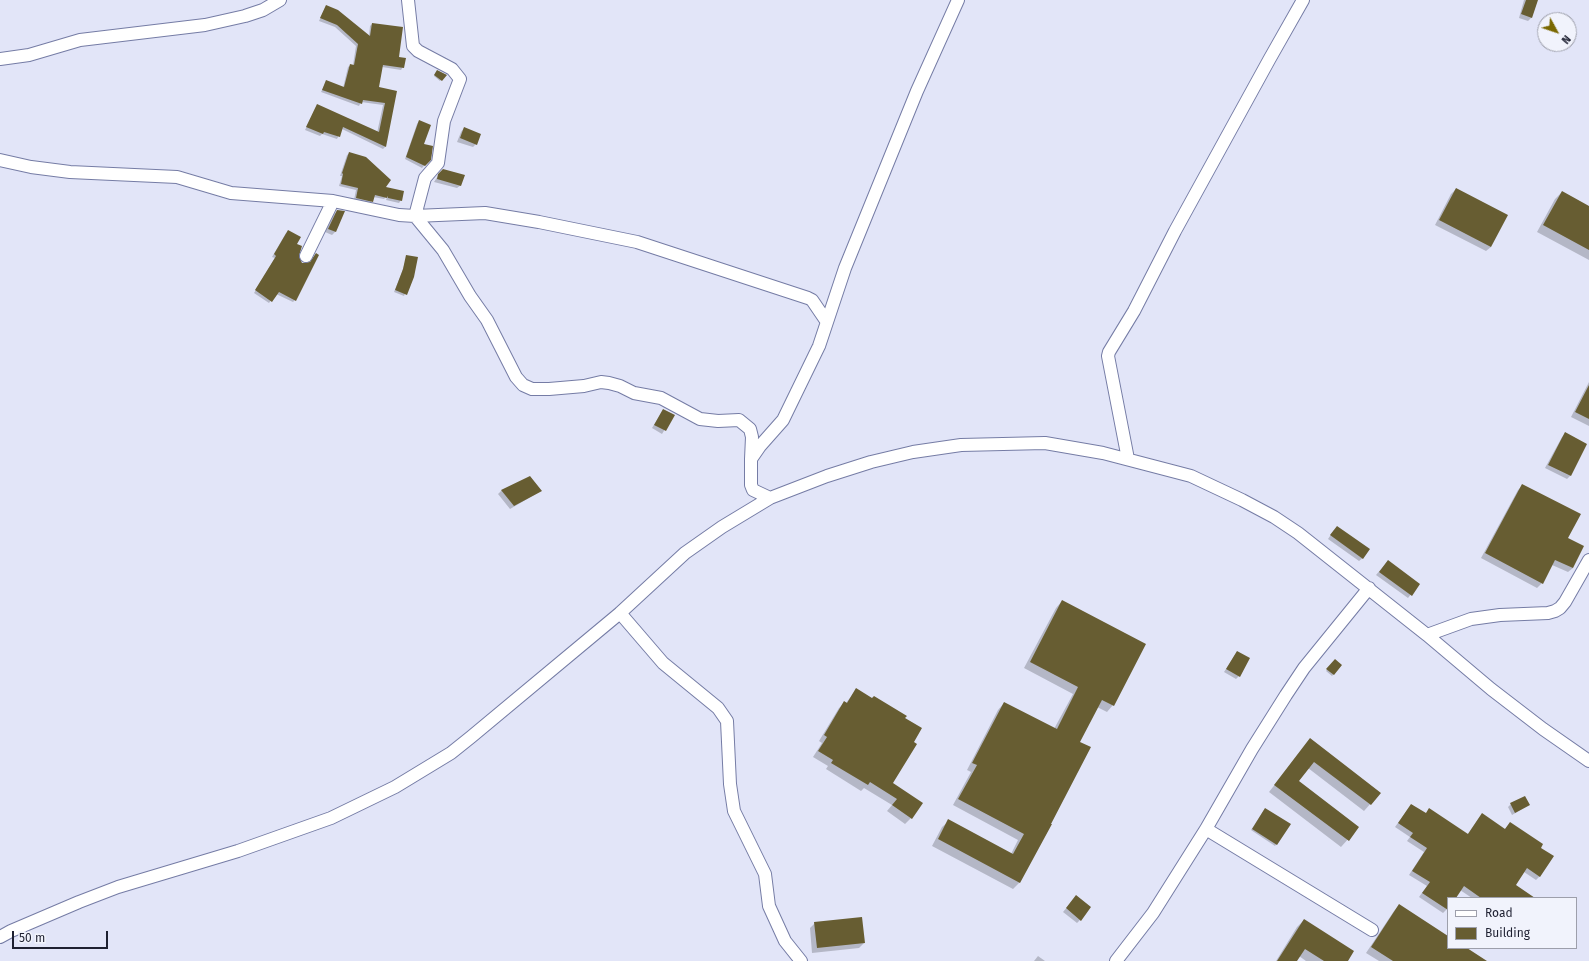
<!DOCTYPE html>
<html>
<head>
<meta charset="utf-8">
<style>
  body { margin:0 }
  #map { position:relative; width:1589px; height:961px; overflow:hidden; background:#e2e5f8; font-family:"Fira Sans",sans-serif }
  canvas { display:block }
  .legend { position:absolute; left:1447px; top:897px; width:130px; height:52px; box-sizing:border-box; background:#f1f3fc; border:1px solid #9d9fab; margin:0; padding:5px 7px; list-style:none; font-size:12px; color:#1e2031 }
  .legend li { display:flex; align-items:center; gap:8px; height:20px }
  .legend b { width:20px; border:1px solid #9d9fab }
  .north { position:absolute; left:1537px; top:12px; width:40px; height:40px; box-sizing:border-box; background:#f1f3fc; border:1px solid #9d9fab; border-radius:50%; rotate:130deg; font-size:11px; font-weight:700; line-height:16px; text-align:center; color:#1e2031 }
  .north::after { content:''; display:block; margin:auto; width:14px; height:18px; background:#7a6800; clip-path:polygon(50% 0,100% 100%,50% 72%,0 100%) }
  .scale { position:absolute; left:12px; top:931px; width:96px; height:18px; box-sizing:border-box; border:2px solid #1e2031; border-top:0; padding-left:5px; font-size:12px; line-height:14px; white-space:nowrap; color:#1e2031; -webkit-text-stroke:3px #f1f3fc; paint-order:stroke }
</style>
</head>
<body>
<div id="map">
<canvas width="1589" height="961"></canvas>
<ul class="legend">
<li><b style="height:5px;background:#fff"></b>Road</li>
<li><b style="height:11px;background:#675d32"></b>Building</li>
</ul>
<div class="north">N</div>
<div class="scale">50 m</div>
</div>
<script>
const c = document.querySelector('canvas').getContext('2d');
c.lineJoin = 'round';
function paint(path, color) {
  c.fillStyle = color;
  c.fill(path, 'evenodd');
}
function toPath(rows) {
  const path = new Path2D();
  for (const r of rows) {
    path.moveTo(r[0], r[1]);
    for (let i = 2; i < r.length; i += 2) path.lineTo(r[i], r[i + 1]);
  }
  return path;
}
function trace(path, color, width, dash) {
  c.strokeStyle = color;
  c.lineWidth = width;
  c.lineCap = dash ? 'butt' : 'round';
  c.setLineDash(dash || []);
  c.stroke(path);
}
const shadow = toPath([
  [1524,0,1537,0,1531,18,1528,21,1519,18],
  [326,6,369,36,370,26,372,24,398,57,403,67,401,70,382,67,378,88,396,91,385,147,383,149,342,129,337,139,322,134,320,136,305,130,317,106,377,133,383,105,361,102,359,106,321,92,326,82,343,88,348,67,351,65,353,65,356,46,335,27,319,21],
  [436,72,445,75,440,81,434,76],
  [419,121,422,145,430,159,422,168,405,159,417,124],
  [464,128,476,144,473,147,457,142,461,132],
  [350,153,384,187,401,200,399,203,386,200,388,195,384,199,373,197,370,204,354,200,356,190,339,186,342,176,340,176,347,155],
  [440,173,461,185,457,188,434,182],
  [1456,189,1491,247,1486,251,1435,225,1451,194],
  [1562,192,1589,207,1589,260,1537,232,1555,199],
  [337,211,335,232,332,235,325,232,334,214],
  [286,233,296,244,297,256,295,300,293,302,276,294,269,303,254,293,275,258,272,257],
  [407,256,413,276,404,296,394,292,402,272],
  [1589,382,1589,426,1571,417],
  [663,410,673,416,662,434,652,428],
  [1565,434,1586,444,1570,476,1567,479,1545,468,1562,437],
  [530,478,541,491,510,509,498,494,501,491],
  [1522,486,1567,539,1573,568,1568,572,1552,565,1542,583,1537,588,1481,558,1518,490],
  [1334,530,1363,558,1359,561,1328,539],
  [1388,561,1419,584,1408,598,1376,575],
  [1062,601,1113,705,1107,712,1097,707,1079,742,1050,824,1051,825,1019,883,1013,889,932,846,942,827,949,821,1011,854,1018,840,953,805,971,772,967,770,998,710,1004,703,1054,729,1073,694,1024,668,1056,608],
  [1237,652,1239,676,1236,679,1224,672],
  [1335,661,1341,666,1332,676,1326,671],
  [856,690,892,783,911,818,905,824,887,811,892,805,864,788,861,791,826,769,828,766,813,757,822,743,819,741,839,708,845,702,846,703],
  [1310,740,1380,793,1364,811,1308,768,1298,782,1358,828,1341,847,1269,792],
  [1511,804,1529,805,1512,815,1508,807],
  [1411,805,1425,814,1467,835,1479,818,1504,830,1510,824,1539,848,1540,876,1536,880,1524,872,1515,885,1525,898,1472,898,1460,890,1455,898,1448,898,1448,908,1443,913,1419,897,1427,886,1409,875,1424,852,1407,841,1410,837,1395,827],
  [1264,810,1290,824,1275,846,1251,830],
  [1073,900,1080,920,1077,923,1063,912],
  [1399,905,1448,937,1448,948,1465,948,1485,961,1379,961,1366,953,1394,911],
  [1304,920,1347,961,1306,961,1299,956,1296,961,1276,961,1297,927],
  [815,923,864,943,859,948,812,953,810,928],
  [1038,956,1045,961,1034,961]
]);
const building = toPath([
  [1526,0,1538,0,1532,18,1521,14],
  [326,5,338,10,370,36,372,23,403,27,399,57,406,58,404,68,383,65,379,87,397,91,386,147,343,127,340,137,324,132,323,134,306,127,317,104,379,132,385,103,363,100,362,104,322,90,326,80,344,87,350,64,354,65,358,44,337,25,320,18],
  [437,70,447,75,442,81,434,75],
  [419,120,431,125,424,144,433,146,431,160,425,166,406,157],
  [464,127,481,134,477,145,460,138],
  [349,152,366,157,391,180,386,187,404,191,402,201,388,198,388,196,387,198,375,195,373,202,356,198,358,188,341,184,343,174,342,173],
  [443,169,465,175,461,186,437,179,438,174],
  [1456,188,1508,215,1491,247,1439,220],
  [1562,191,1589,206,1589,250,1543,225],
  [337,210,345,211,336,232,328,229],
  [288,230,301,237,297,244,302,246,299,256,302,263,310,262,316,253,319,255,296,301,279,292,272,302,255,290,276,256,274,254],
  [406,255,418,257,414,277,407,295,395,290,403,269],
  [1589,385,1589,419,1575,412],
  [663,409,675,415,666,431,654,425],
  [1565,432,1587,444,1571,476,1548,465],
  [530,476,542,491,514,506,501,490],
  [1522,484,1581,514,1568,538,1584,546,1573,568,1555,560,1543,584,1485,553],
  [1337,526,1370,549,1363,559,1330,535],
  [1388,560,1420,584,1412,596,1379,572],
  [1062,600,1146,644,1114,706,1102,700,1080,742,1091,747,1051,824,1052,824,1020,883,938,839,948,819,1013,854,1024,834,958,799,977,765,972,763,1004,702,1057,729,1078,687,1030,662],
  [1237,651,1250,658,1240,677,1226,669],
  [1335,659,1342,665,1334,675,1326,669],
  [856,688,872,698,874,696,907,716,905,718,922,728,914,742,917,744,893,783,923,803,912,819,892,805,897,799,870,782,868,785,831,763,833,760,818,751,827,737,824,735,844,701,847,703],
  [1310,738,1381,793,1371,805,1314,762,1299,781,1359,827,1349,841,1274,785],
  [1525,796,1530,805,1515,813,1510,803],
  [1411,804,1426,813,1429,808,1468,834,1482,813,1505,829,1510,822,1543,844,1541,848,1554,856,1540,877,1527,868,1516,885,1535,898,1481,898,1464,886,1456,898,1448,898,1448,910,1422,893,1430,882,1412,871,1427,848,1410,837,1413,833,1398,823],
  [1265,808,1291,824,1277,845,1252,829],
  [1076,895,1091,907,1081,921,1066,908],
  [1399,904,1448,936,1448,948,1467,948,1487,961,1393,961,1371,947],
  [862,917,865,943,817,948,814,922],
  [1304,919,1354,951,1348,961,1324,961,1305,949,1297,961,1277,961]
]);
const minor = toPath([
  [408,0,413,46,418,51,452,69,460,79,444,121,438,163,425,178,415,216,443,250,470,296,487,320,516,377,523,385,532,389,549,389,584,386,601,382,609,383,620,386,634,393,661,398,700,419,718,421,739,420,750,429,752,437,751,459],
  [0,59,29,55,80,40,205,25,245,16,263,10,280,0],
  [0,160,31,167,70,172,177,177,231,193,333,201,399,215,415,216,485,213,539,222,637,242,808,298,812,300,827,322],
  [306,256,333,201],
  [1128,459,1108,356,1109,352,1134,311,1175,231,1269,60,1303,0],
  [770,498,753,490,751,485,751,459,760,446,783,420,819,346,845,268,917,91,958,0],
  [620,613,663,663,718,708,727,721,730,784,734,811,765,874,769,906,785,941,801,961],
  [1427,635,1471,619,1500,615,1548,613,1555,611,1560,608,1565,602,1589,560],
  [1206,829,1372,930],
  [0,937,11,931,79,902,118,887,238,851,331,818,395,787,451,753,471,737,620,613,685,553,722,527,770,498,827,476,871,462,913,452,961,445,1045,443,1103,453,1191,476,1242,500,1274,517,1298,533,1427,635,1491,689,1543,729,1589,761],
  [1116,961,1153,913,1206,829,1252,749,1286,695,1304,668,1369,588]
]);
paint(shadow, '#0003');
paint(building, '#675d32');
trace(minor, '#757ca5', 14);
trace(minor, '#fff', 12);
</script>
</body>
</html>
